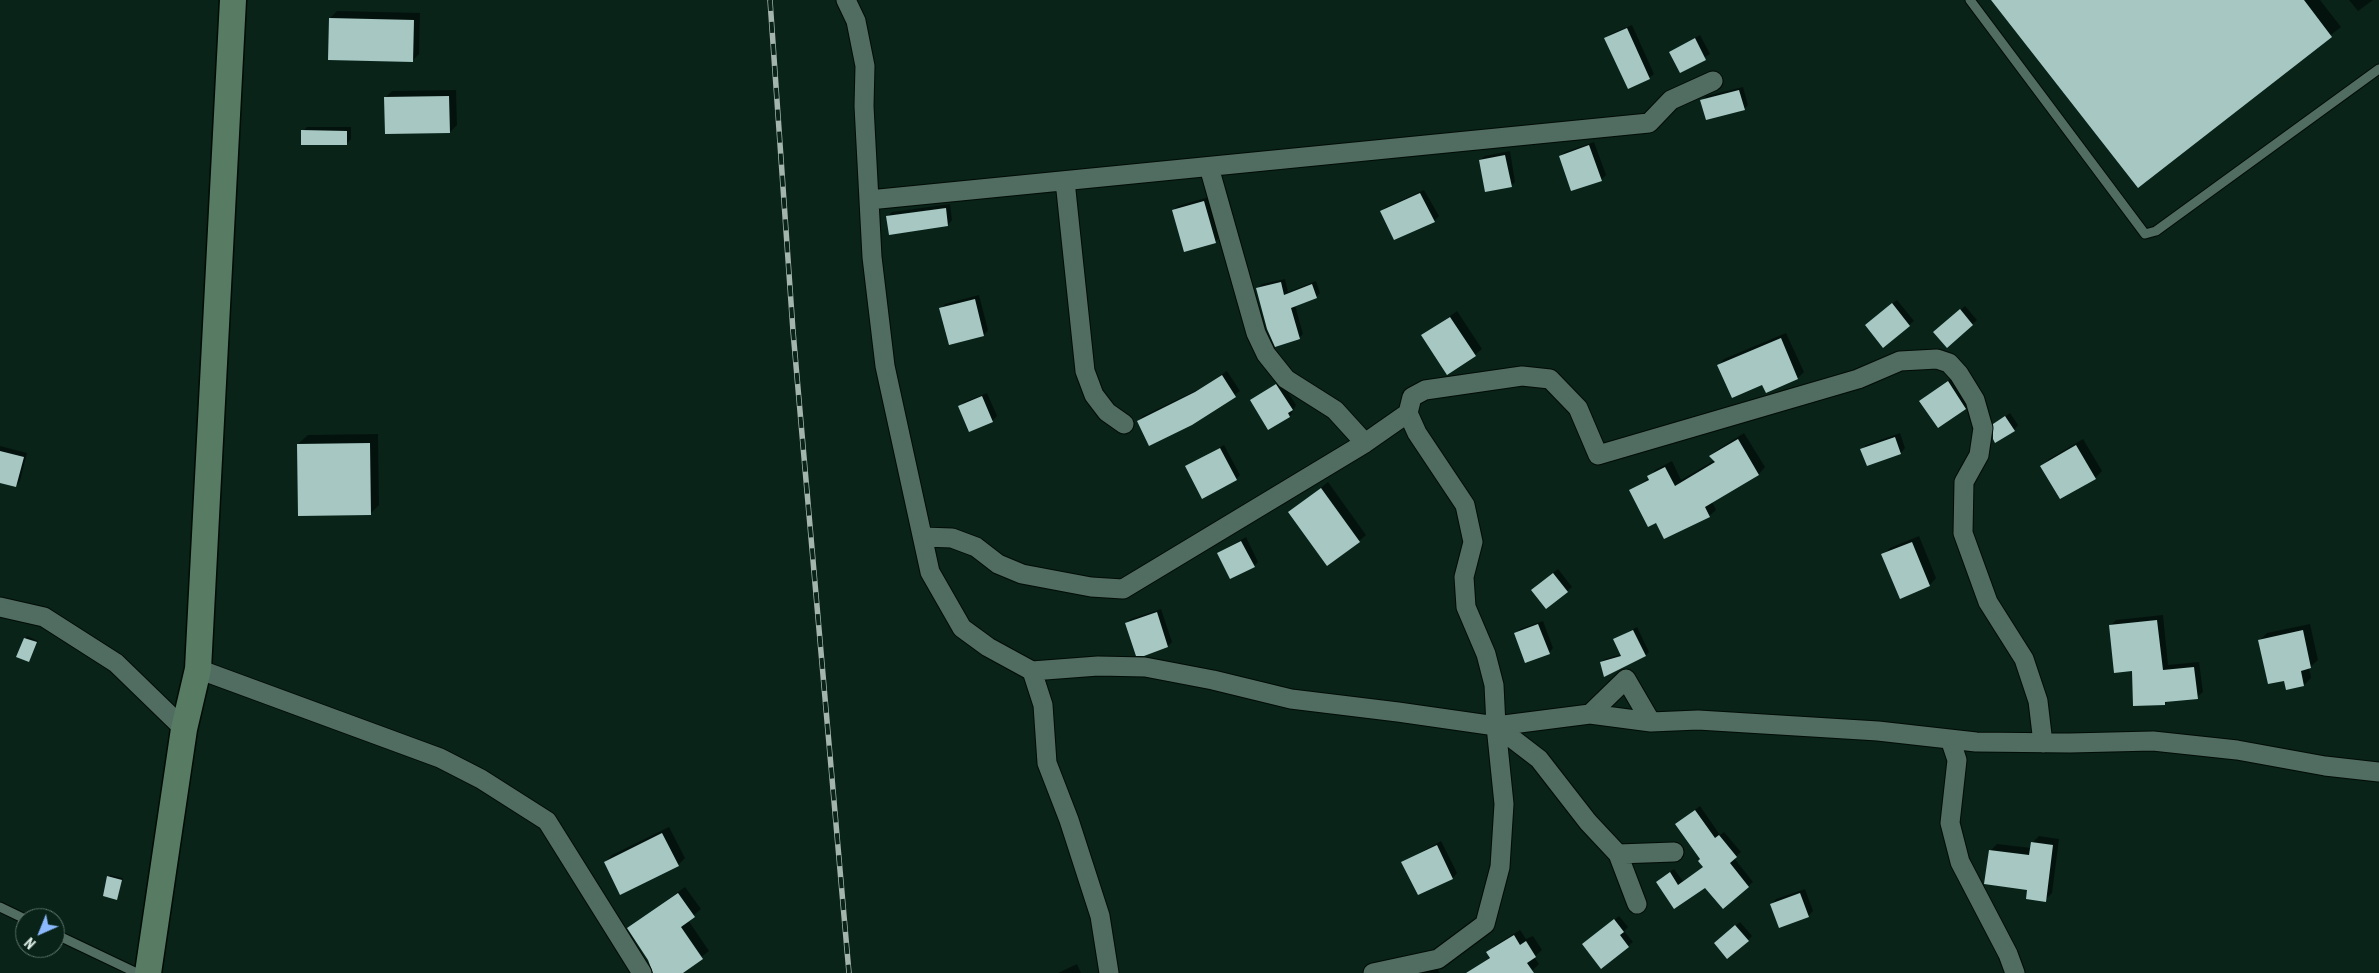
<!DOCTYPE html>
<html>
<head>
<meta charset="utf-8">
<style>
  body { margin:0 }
  #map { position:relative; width:2379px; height:973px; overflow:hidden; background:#092319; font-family:"Roboto Condensed",sans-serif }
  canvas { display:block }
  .north { position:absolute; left:15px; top:908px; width:50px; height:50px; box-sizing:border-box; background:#092319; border:1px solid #60766d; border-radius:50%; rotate:224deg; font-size:14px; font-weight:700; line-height:20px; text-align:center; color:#e3f2eb }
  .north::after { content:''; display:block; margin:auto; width:18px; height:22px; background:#8cb9fc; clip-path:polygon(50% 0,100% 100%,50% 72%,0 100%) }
</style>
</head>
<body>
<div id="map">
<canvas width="2379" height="973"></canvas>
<div class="north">N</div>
</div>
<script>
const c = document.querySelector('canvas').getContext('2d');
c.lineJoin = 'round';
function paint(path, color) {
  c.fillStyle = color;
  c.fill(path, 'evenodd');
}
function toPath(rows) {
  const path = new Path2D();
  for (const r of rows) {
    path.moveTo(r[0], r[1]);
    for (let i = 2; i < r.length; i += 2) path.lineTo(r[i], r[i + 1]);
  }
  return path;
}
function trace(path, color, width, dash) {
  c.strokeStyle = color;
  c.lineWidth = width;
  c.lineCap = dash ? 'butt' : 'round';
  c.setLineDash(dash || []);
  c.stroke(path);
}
const shadow = toPath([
  [1992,0,2320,0,2341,27,2138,187],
  [2349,0,2373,0,2358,11],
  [337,11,420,13,419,54,412,61,330,18],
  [1632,25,1654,74,1649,78,1606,39,1610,34],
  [1700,35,1710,54,1680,72,1670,52],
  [1743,87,1748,105,1744,109,1702,101,1706,96],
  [456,90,457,125,450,132,385,98,392,91],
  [307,127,351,127,351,139,346,144,303,131],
  [1594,142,1606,175,1601,180,1560,156,1565,152],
  [1510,151,1515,182,1511,186,1480,160,1485,156],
  [1424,190,1439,216,1434,221,1382,211,1386,207],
  [1209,197,1220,237,1215,242,1173,210,1178,206],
  [950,204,952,220,948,225,887,217,892,212],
  [1285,279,1288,292,1316,281,1320,293,1316,297,1295,305,1303,334,1299,338,1258,288,1262,284],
  [979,295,988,330,984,335,950,343,941,309,945,304],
  [1897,300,1914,321,1883,346,1871,321],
  [1965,306,1977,320,1947,346,1939,328],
  [1457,311,1482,349,1475,355,1423,336],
  [1786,333,1804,372,1798,378,1766,391,1763,383,1719,365,1724,359],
  [1227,371,1240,391,1192,424,1138,421,1143,416,1201,388],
  [1953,377,1969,403,1965,408,1925,397],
  [1281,381,1296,405,1290,416,1251,400],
  [987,393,997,416,992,421,960,406,964,402],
  [2010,413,2018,425,2014,430,1995,424],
  [1744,433,1765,467,1759,474,1712,502,1716,510,1709,516,1657,521,1630,491,1649,478,1655,470,1672,461,1681,480,1715,460,1710,456,1717,450],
  [1900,433,1905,448,1901,453,1867,465,1862,449,1866,445],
  [378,434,379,505,370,514,298,444,308,435],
  [2083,439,2102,471,2095,478,2042,466,2049,459],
  [1224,445,1240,475,1236,479,1186,467],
  [0,446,27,453,20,481,16,486,0,482],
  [1328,482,1366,535,1359,541,1290,512],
  [1919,536,1936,578,1930,585,1883,555,1890,548],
  [1246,537,1258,562,1254,566,1218,553],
  [1558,569,1572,587,1567,591,1537,585],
  [1161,609,1172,642,1168,646,1143,654,1126,623,1131,619],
  [2163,615,2168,665,2199,662,2203,692,2197,697,2168,701,2165,704,2133,669,2110,626,2116,620],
  [1543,621,1553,648,1549,653,1515,634,1520,629],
  [2310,624,2318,660,2309,668,2311,678,2304,685,2287,688,2285,679,2260,640,2267,633],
  [1637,627,1649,652,1646,655,1601,662,1605,659,1622,654,1615,640],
  [27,636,38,641,29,661,18,656],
  [1700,806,1720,835,1724,832,1741,852,1734,858,1753,882,1723,907,1706,886,1674,908,1661,878,1674,869,1683,881,1704,867,1702,859,1676,824],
  [669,827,685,858,678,865,605,862,612,855],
  [2039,836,2059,839,2052,893,2045,900,1990,851,1997,844,2031,848,2032,843],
  [1441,841,1457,873,1453,878,1418,894,1403,862],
  [110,875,123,878,117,898,108,877],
  [685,887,701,909,688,920,709,951,681,973,654,973,649,959,629,928],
  [1805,889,1813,911,1808,916,1772,904,1776,899],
  [1619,916,1628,927,1624,931,1633,942,1602,967,1584,944],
  [1740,922,1752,936,1748,940,1720,939],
  [1520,930,1526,939,1533,936,1542,950,1534,957,1539,964,1532,971,1528,973,1476,973,1474,969,1490,957,1487,953,1494,946],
  [1077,964,1081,973,1058,973],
  [1436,966,1440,973,1408,973]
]);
const building = toPath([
  [1991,0,2304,0,2332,37,2138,188],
  [329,18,414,20,413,62,328,60],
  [1627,28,1650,79,1628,89,1604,38],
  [1695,38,1706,60,1680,73,1669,52],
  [1739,90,1745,110,1706,120,1700,100],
  [449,96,450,133,385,134,384,97],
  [301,130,347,131,347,145,301,145],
  [1589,145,1602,181,1571,191,1559,156],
  [1505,155,1512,187,1485,192,1479,160],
  [1420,193,1435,222,1394,240,1380,211],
  [1204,201,1216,243,1184,252,1172,210],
  [946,208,948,226,889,235,886,216],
  [1281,282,1284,295,1312,284,1317,298,1291,308,1300,339,1275,347,1267,329,1256,288],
  [975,299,984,336,949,345,939,308],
  [1892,303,1910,326,1883,348,1865,325],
  [1960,309,1973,325,1947,348,1933,332],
  [1450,317,1476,356,1447,375,1421,335],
  [1781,338,1798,379,1766,393,1762,385,1732,398,1717,365],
  [1222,375,1236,397,1192,425,1149,446,1137,421,1195,392],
  [1948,381,1966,409,1938,428,1919,401],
  [1276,384,1293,410,1288,413,1290,417,1268,430,1250,400],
  [982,396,993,422,969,432,958,406],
  [2005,416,2015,431,1995,443,1993,439,1993,424],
  [1895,437,1901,454,1867,466,1860,449],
  [1738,439,1759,475,1705,507,1710,517,1664,539,1656,523,1648,527,1629,490,1649,480,1647,476,1665,467,1675,486,1715,462,1709,456],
  [370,443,371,515,298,516,297,444],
  [2076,445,2096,479,2060,499,2040,466],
  [1220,448,1237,480,1202,499,1185,466],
  [0,451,24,457,16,487,0,483],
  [1321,488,1360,542,1327,566,1288,512],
  [1241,541,1255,567,1230,579,1217,553],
  [1912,542,1930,586,1900,599,1881,554],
  [1553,573,1568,592,1546,609,1531,590],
  [1157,612,1168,647,1144,656,1136,656,1125,623],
  [2157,620,2163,670,2194,667,2198,699,2165,702,2165,705,2133,706,2132,671,2114,673,2109,625],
  [1538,624,1550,654,1525,663,1514,633],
  [1633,630,1646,656,1604,677,1600,662,1621,656,1613,639],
  [2303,630,2311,668,2301,671,2304,686,2286,690,2284,681,2268,684,2258,640],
  [24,638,37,642,29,662,16,657],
  [1695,810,1715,838,1719,835,1737,857,1730,863,1749,887,1723,909,1705,888,1674,909,1656,882,1670,872,1678,885,1703,867,1698,861,1700,859,1675,824],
  [662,833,679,866,620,895,604,862],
  [2031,842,2053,845,2046,902,2026,899,2027,890,1984,884,1989,850,2029,855],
  [1437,845,1453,879,1418,895,1401,862],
  [107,876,122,880,117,900,103,896],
  [678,893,695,917,681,927,703,959,683,973,653,973,648,960,627,928],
  [1800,893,1809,917,1779,928,1770,904],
  [1614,919,1624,932,1620,935,1629,947,1601,969,1582,944],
  [1735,925,1749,941,1727,959,1714,943],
  [1514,935,1520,945,1526,941,1536,957,1527,963,1534,973,1466,973,1490,958,1486,952]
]);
const lane = toPath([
  [1970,0,2145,234,2156,231,2379,69],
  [0,907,25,919],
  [55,934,137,973]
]);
const street = toPath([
  [846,0,856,21,865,66,864,106,872,257,885,366,930,572,962,628,988,647,1032,671,1098,666,1145,667,1213,680,1291,699,1398,712,1496,726,1590,714,1651,722,1698,720,1878,731,1976,742,2070,743,2153,741,2237,750,2325,766,2379,772],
  [1209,167,1256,333,1266,354,1286,379,1335,410,1365,443,1408,413],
  [1065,181,1085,371,1094,395,1107,412,1124,424],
  [869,200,1649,123,1671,100,1713,81],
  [923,537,952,538,976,547,998,564,1022,574,1091,587,1123,589,1365,443],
  [0,607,44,617,116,663,184,729],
  [198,669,440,758,481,779,547,821,642,973],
  [1032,671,1043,705,1047,763,1069,820,1100,916,1109,973],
  [1590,714,1626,679,1651,722],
  [1496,726,1539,759,1588,822,1618,854,1674,852],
  [1950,739,1957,760,1950,823,1960,862,2008,954,2015,973],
  [1618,854,1637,904],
  [1373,973,1438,959,1485,924,1500,867,1504,804,1496,726,1494,685,1486,654,1466,607,1464,577,1473,542,1465,505,1417,433,1408,413,1412,397,1425,390,1522,376,1550,379,1578,408,1598,455,1858,379,1900,361,1937,359,1949,363,1959,374,1975,400,1983,428,1979,455,1964,482,1963,533,1988,602,2024,659,2038,701,2043,743]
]);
const secondary = toPath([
  [148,973,184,729,198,669,233,0]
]);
const rail = toPath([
  [770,0,793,331,849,973]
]);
paint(shadow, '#0007');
paint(building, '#a6c7c2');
trace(lane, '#000c05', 11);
trace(street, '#000c05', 21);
trace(secondary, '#000c05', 29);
trace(lane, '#516c60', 9);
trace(street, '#516c60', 19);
trace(secondary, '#577b63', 26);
trace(rail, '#a3b5ad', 5.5);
trace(rail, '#092319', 4, [11]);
</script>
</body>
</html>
